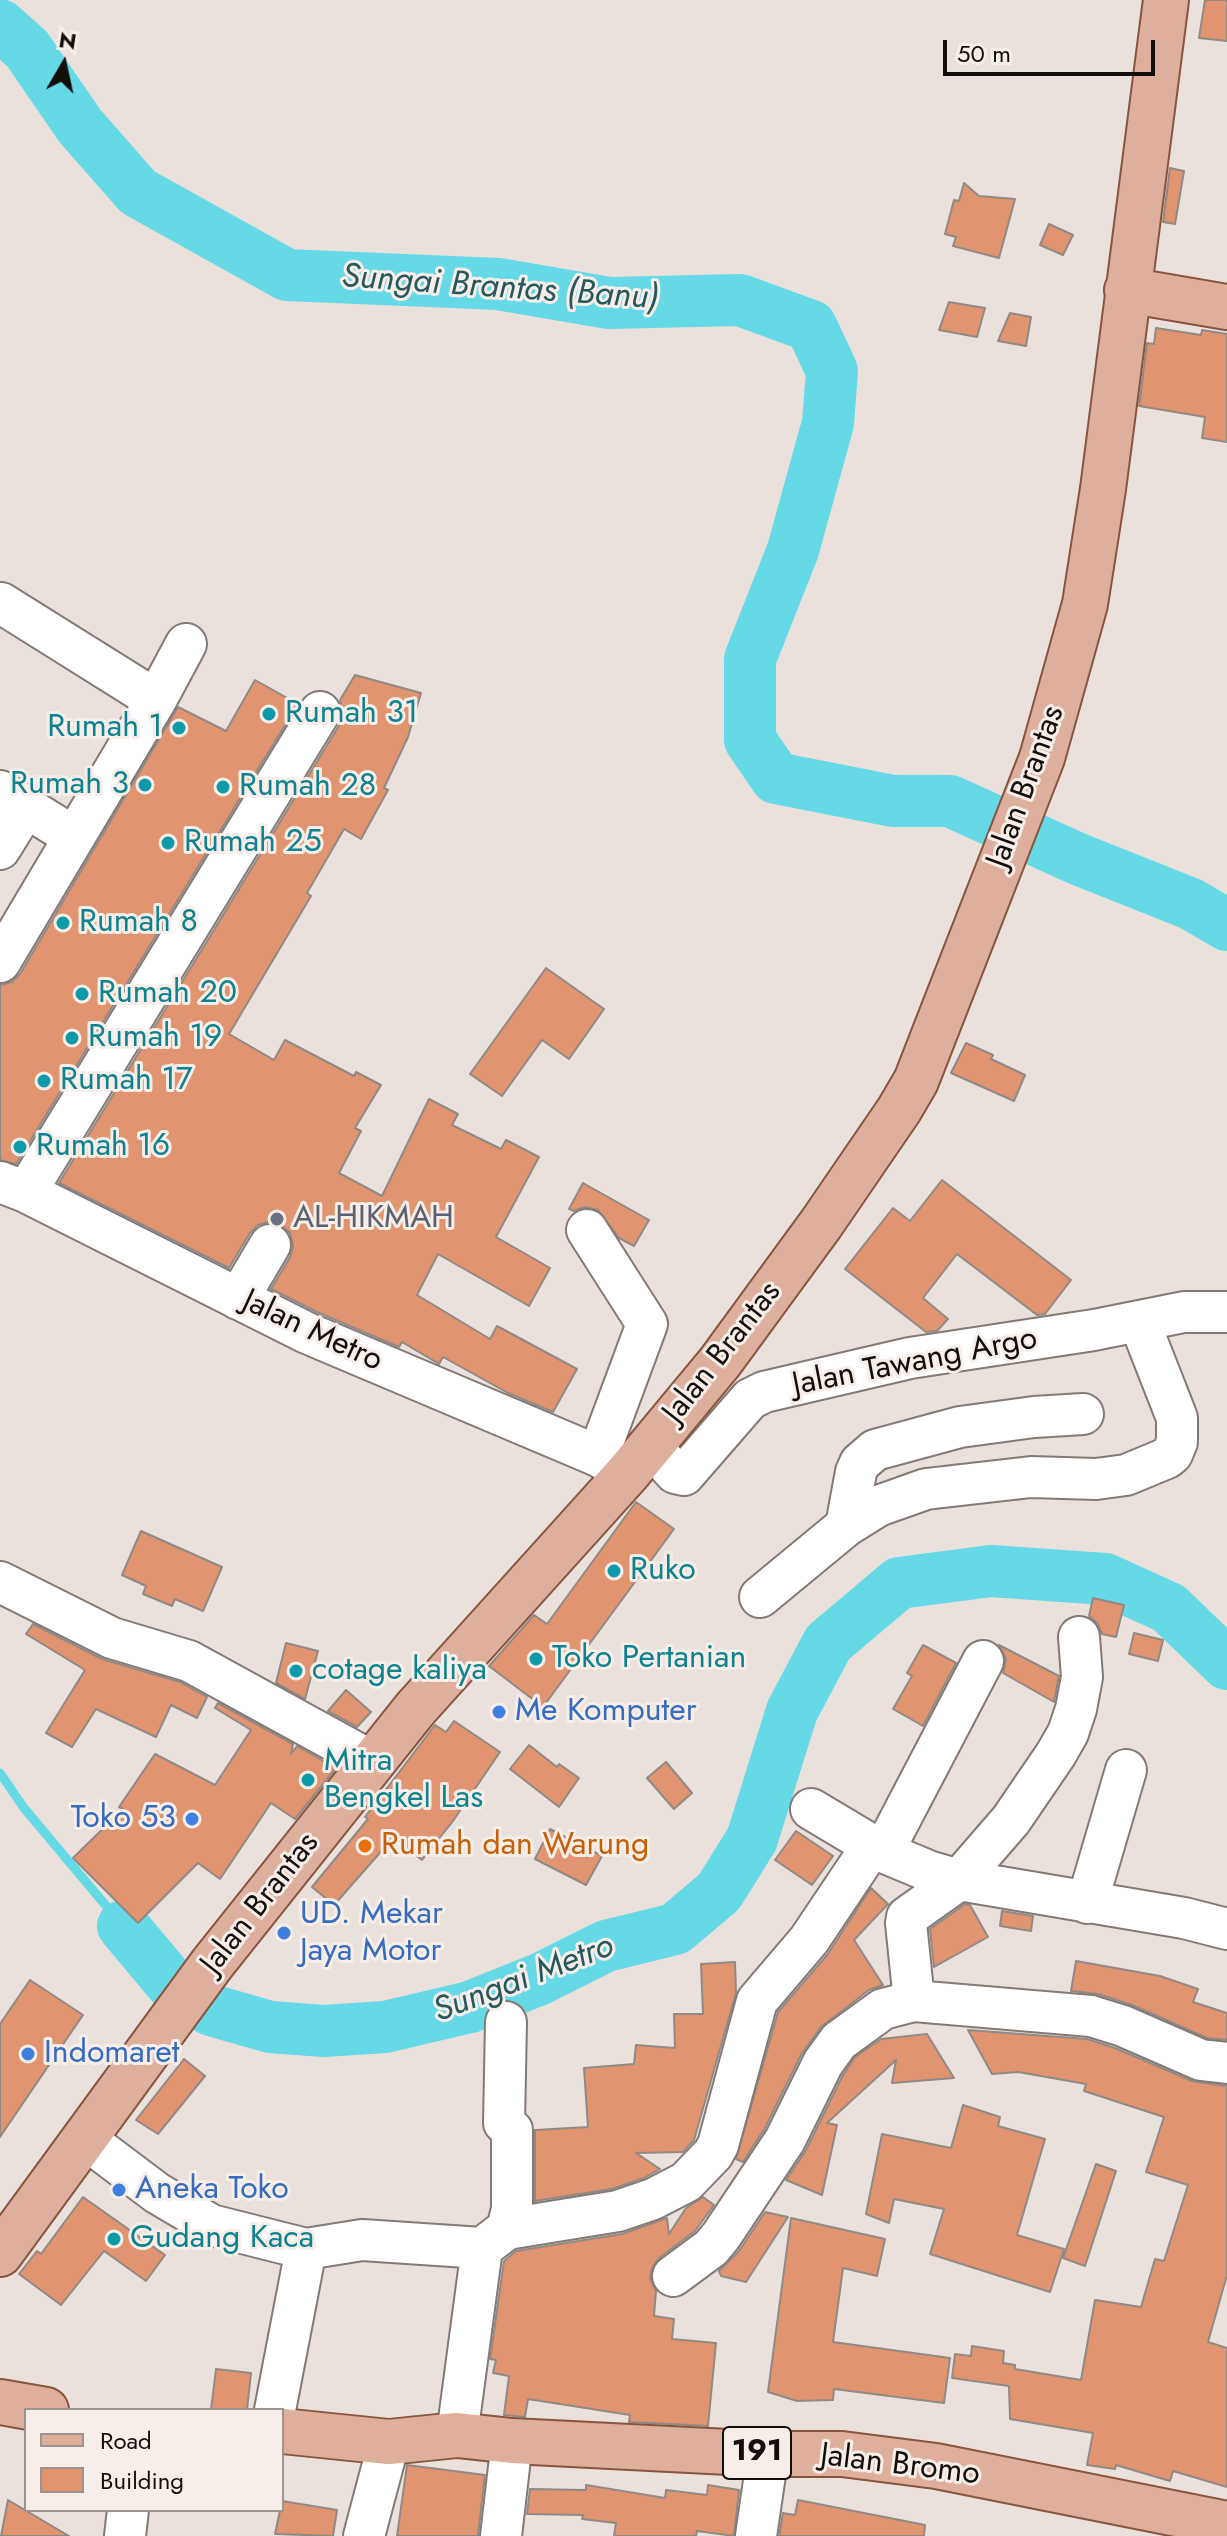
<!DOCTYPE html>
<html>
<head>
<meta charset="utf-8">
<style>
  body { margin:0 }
  #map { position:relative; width:1227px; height:2536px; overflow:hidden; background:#ebe1dc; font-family:Jost,sans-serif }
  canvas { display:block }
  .legend { position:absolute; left:24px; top:2408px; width:260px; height:104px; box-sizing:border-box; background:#f8eee9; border:2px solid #9c9491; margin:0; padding:10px 14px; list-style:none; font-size:24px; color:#110e0c }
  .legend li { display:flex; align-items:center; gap:16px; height:40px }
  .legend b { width:40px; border:2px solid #9c9491 }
  .north { position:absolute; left:24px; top:24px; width:80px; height:80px; -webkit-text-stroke:6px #f8eee9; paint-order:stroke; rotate:9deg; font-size:22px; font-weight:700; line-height:32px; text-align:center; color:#110e0c }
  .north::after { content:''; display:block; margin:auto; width:28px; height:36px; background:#110e0c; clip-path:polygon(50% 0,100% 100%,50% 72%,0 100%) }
  .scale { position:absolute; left:943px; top:40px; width:212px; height:36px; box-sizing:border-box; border:4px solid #110e0c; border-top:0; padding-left:10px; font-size:24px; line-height:28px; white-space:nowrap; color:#110e0c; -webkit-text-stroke:6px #f8eee9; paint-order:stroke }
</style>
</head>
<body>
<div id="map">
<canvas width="1227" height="2536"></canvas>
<ul class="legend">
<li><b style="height:10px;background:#ddaf9c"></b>Road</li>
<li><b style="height:22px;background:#e09470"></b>Building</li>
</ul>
<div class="north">N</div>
<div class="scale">50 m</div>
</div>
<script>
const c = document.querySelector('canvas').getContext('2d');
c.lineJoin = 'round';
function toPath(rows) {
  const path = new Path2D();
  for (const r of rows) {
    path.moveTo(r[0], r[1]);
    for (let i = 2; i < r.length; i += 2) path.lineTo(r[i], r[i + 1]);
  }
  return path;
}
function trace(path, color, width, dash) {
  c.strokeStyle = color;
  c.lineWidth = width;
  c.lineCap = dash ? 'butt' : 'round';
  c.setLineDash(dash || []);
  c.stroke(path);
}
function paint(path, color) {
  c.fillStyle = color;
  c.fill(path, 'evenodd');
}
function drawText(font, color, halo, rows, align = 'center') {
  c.font = font + ' Jost,sans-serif';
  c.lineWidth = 6;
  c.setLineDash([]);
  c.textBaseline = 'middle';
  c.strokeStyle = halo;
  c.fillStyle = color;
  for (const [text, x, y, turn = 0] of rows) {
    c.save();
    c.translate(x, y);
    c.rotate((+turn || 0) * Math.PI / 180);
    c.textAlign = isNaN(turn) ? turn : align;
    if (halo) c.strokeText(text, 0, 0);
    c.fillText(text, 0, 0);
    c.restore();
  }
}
const stream = toPath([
  [0,1773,24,1808,123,1926]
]);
const river = toPath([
  [0,25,27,49,80,126,138,192,287,275,498,284,609,303,740,300,811,326,832,371,828,423,793,550,750,659,750,740,776,778,893,801,950,801,1078,859,1191,904,1227,925],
  [123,1926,175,1988,211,2010,270,2027,324,2031,385,2027,470,2007,540,1979,606,1946,675,1929,719,1892,752,1839,792,1711,828,1643,899,1583,991,1571,1105,1579,1169,1608,1227,1664]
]);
const building = toPath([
  [1205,0,1227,0,1227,41,1199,38,1205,0],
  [1170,168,1184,171,1175,224,1163,222,1170,168],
  [964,183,979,196,1015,199,999,258,953,246,956,237,945,234,954,200,959,201,964,183],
  [1049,224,1073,235,1063,255,1040,245,1049,224],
  [949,302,985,308,977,337,939,330,949,302],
  [1010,313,1031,317,1026,346,998,341,1010,313],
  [1156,328,1201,335,1202,330,1227,334,1227,442,1202,438,1205,417,1139,406,1147,343,1154,344,1156,328],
  [355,675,421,693,408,737,384,788,388,790,361,839,344,829,307,893,311,896,229,1034,274,1060,285,1040,354,1076,356,1072,381,1085,355,1128,361,1131,339,1173,382,1196,429,1099,458,1114,452,1125,501,1149,506,1140,539,1157,496,1237,550,1268,529,1306,438,1254,417,1295,490,1339,497,1326,577,1369,553,1412,508,1393,443,1357,439,1364,402,1342,399,1347,317,1312,271,1289,290,1257,293,1246,290,1233,281,1225,269,1222,258,1225,250,1233,229,1268,59,1183,340,724,343,712,340,700,355,675],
  [255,680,298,704,16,1164,0,1160,0,985,12,982,20,974,178,707,226,731,255,680],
  [546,968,604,1009,569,1059,542,1040,502,1096,470,1074,546,968],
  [966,1043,993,1055,991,1059,1025,1075,1014,1101,951,1073,966,1043],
  [942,1180,1071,1280,1045,1314,1037,1315,957,1254,923,1298,948,1319,937,1331,926,1332,845,1269,893,1208,910,1221,942,1180],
  [583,1183,649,1220,634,1246,619,1238,598,1210,585,1207,574,1211,569,1209,583,1183],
  [636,1502,674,1529,543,1707,489,1666,534,1615,547,1624,636,1502],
  [141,1531,222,1567,203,1611,175,1599,172,1606,143,1594,146,1586,122,1575,141,1531],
  [1093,1598,1124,1605,1116,1637,1102,1634,1097,1623,1089,1616,1093,1598],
  [33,1624,102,1659,180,1682,207,1697,197,1718,171,1705,156,1737,96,1709,72,1747,46,1733,85,1670,26,1634,33,1624],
  [1134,1633,1163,1640,1158,1661,1129,1654,1134,1633],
  [286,1643,318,1651,305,1699,276,1683,286,1643],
  [923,1645,956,1663,923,1726,893,1709,912,1676,907,1673,923,1645],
  [999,1645,1059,1676,1054,1702,1003,1673,1006,1659,999,1645],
  [346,1690,371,1712,357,1727,328,1711,346,1690],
  [218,1703,293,1744,291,1754,297,1746,336,1768,295,1819,271,1803,220,1879,198,1863,138,1923,73,1858,123,1809,119,1807,155,1754,215,1785,251,1730,215,1708,218,1703],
  [454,1721,500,1752,453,1821,422,1860,393,1838,334,1905,312,1887,368,1819,365,1817,435,1725,446,1732,454,1721],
  [529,1745,557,1767,559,1764,579,1778,559,1807,510,1769,529,1745],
  [666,1762,692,1793,674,1809,647,1778,666,1762],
  [550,1829,602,1856,586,1885,535,1859,550,1829],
  [796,1831,833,1856,812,1885,775,1860,796,1831],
  [871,1888,888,1904,854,1940,883,1985,869,1990,821,2027,802,2053,765,2128,743,2162,736,2159,778,2012,827,1955,871,1888],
  [965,1904,970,1905,988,1937,934,1967,930,1929,965,1904],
  [1002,1911,1033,1916,1031,1931,1000,1926,1002,1911],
  [1076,1961,1160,1976,1198,1989,1193,2002,1227,2013,1227,2040,1207,2038,1132,2005,1098,1994,1071,1991,1076,1961],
  [735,1962,736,1993,694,2140,683,2152,636,2153,660,2169,644,2178,612,2189,535,2201,535,2130,588,2127,584,2068,634,2064,636,2045,675,2048,674,2014,703,2014,701,1964,735,1962],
  [30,1980,83,2015,0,2137,0,2024,30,1980],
  [968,2030,1087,2039,1115,2048,1192,2081,1227,2086,1227,2275,1208,2342,1227,2348,1227,2487,1173,2471,1170,2481,1116,2465,1115,2469,1087,2465,1093,2433,1010,2419,1009,2386,952,2378,955,2354,971,2356,972,2346,1004,2351,1003,2363,1015,2365,1015,2369,1081,2380,1095,2300,1141,2307,1155,2259,1164,2261,1188,2185,1146,2172,1164,2117,1084,2091,1086,2084,1018,2072,992,2074,968,2030],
  [927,2034,954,2078,892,2083,896,2060,827,2123,837,2125,822,2195,786,2180,806,2150,843,2075,855,2057,881,2039,927,2034],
  [184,2059,205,2076,158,2134,136,2120,184,2059],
  [963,2105,1000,2117,998,2126,1045,2139,1017,2235,1064,2249,1050,2292,930,2254,944,2209,894,2199,889,2223,866,2214,882,2134,951,2148,963,2105],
  [1096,2164,1116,2171,1085,2266,1063,2258,1096,2164],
  [83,2197,165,2255,146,2281,104,2251,61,2305,19,2274,37,2251,41,2254,83,2197],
  [703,2197,714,2205,695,2231,659,2258,652,2268,650,2278,656,2291,654,2316,674,2319,672,2339,716,2343,708,2426,629,2422,630,2415,528,2399,525,2417,504,2415,509,2376,493,2373,496,2360,490,2359,504,2261,516,2251,622,2234,667,2218,669,2234,686,2208,703,2197],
  [765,2212,788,2217,746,2282,721,2276,719,2271,739,2251,765,2212],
  [791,2218,885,2239,877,2276,843,2268,833,2342,950,2358,944,2403,834,2389,833,2400,797,2401,768,2392,791,2218],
  [216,2369,251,2373,247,2410,211,2410,216,2369],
  [407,2465,485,2475,478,2536,397,2536,407,2465],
  [586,2485,665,2498,666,2490,707,2495,708,2485,739,2490,734,2536,697,2531,696,2536,614,2536,616,2523,582,2519,583,2515,527,2514,530,2489,586,2490,586,2485],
  [8,2500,69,2536,1,2536,8,2500],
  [798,2500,925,2525,924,2536,779,2536,783,2513,795,2515,798,2500],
  [282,2501,337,2510,333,2536,275,2534,282,2501]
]);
const minor = toPath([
  [1,603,156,700],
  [0,791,74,837],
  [0,849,26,807],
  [0,962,156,700,186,644],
  [0,1182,26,1192,307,1333,598,1456,628,1473],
  [26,1192,320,712],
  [587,1230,647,1324,598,1456],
  [238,1299,270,1245],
  [651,1446,675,1473,684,1475,750,1399,764,1392,910,1358,1094,1330,1184,1312,1227,1312],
  [846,1526,856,1472,860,1463,875,1450,960,1427,1034,1417,1083,1414],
  [0,1582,112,1638,189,1661,373,1762],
  [760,1597,846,1526,878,1506,926,1489,1031,1477,1096,1479,1126,1475,1167,1458,1172,1454,1177,1442,1177,1418,1139,1321],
  [811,1809,883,1852,931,1872,959,1880,1184,1918,1227,1929],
  [883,1852,983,1661],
  [1087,1903,1126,1770],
  [914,2001,906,1923,907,1917,959,1880,1011,1820,1056,1754,1068,1733,1076,1709,1082,1677,1079,1637],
  [84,2138,157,2193,211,2225,306,2249],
  [507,2229,618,2211,653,2199,686,2182,713,2154,718,2145,757,2001,809,1940,872,1846],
  [673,2276,711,2248,721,2236,785,2140,823,2063,839,2041,883,2009,914,2001,1091,2016,1123,2026,1201,2060,1227,2063],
  [275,2410,306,2249,362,2240,482,2248],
  [457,2435,482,2248,507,2229,512,2209,512,2130,504,2123,506,2022],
  [125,2536,128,2510],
  [364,2536,389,2442],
  [501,2536,512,2441],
  [756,2536,768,2454]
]);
const major = toPath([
  [1127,290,1227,307],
  [0,2254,212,1964,416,1708,628,1473,720,1362,821,1224,899,1110,916,1081,1042,758,1085,604,1103,489,1166,0],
  [0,2402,46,2410],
  [282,2431,389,2442,457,2435,512,2441,768,2454,842,2454,936,2466,1227,2524]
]);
const markers = [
  [269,714,8,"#0f9aa8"],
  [179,728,8,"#0f9aa8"],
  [145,785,8,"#0f9aa8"],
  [223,787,8,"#0f9aa8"],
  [168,843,8,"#0f9aa8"],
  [63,923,8,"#0f9aa8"],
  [82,994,8,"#0f9aa8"],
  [72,1038,8,"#0f9aa8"],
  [44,1081,8,"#0f9aa8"],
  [20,1147,8,"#0f9aa8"],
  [277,1219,8,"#6b7280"],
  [614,1571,8,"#0f9aa8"],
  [536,1659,8,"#0f9aa8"],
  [296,1671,8,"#0f9aa8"],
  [499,1712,8,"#3f7fe0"],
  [308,1780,8,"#0f9aa8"],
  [192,1819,8,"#3f7fe0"],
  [365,1846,8,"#e8710a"],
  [284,1933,8,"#3f7fe0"],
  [28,2054,8,"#3f7fe0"],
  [119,2190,8,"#3f7fe0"],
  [114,2239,8,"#0f9aa8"]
];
const shields = [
  [757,2453,68]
];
const shieldNames = [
  ["191",757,2453]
];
const cultureNames = [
  ["Rumah 31",285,714],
  ["Rumah 1",163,728,"right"],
  ["Rumah 3",129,785,"right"],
  ["Rumah 28",239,787],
  ["Rumah 25",184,843],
  ["Rumah 8",79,923],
  ["Rumah 20",98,994],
  ["Rumah 19",88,1038],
  ["Rumah 17",60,1081],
  ["Rumah 16",36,1147],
  ["Ruko",630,1571],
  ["Toko Pertanian",552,1659],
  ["cotage kaliya",312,1671],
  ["Mitra",324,1762],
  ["Bengkel Las",324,1799],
  ["Gudang Kaca",130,2239]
];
const streetNames = [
  ["Jalan Brantas",1027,787,-70],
  ["Jalan Metro",312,1332,25],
  ["Jalan Brantas",723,1353,-52],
  ["Jalan Tawang Argo",915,1363,-11],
  ["Jalan Brantas",261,1904,-52],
  ["Jalan Bromo",900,2466,7]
];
const worshipNames = [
  ["AL-HIKMAH",293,1219]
];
const shopNames = [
  ["Me Komputer",515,1712],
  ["Toko 53",176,1819,"right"],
  ["UD. Mekar",300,1915],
  ["Jaya Motor",300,1952],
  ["Indomaret",44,2054],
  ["Aneka Toko",135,2190]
];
const foodNames = [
  ["Rumah dan Warung",381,1846]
];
const waterNames = [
  ["Sungai Brantas (Banu)",500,289,4],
  ["Sungai Metro",524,1980,-21]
];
trace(stream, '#66d9e6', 9);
trace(river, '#66d9e6', 52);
paint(building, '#e09470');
trace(building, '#928884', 2);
trace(minor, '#837a76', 44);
trace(major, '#87543f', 48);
trace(minor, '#fff', 40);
trace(major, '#ddaf9c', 44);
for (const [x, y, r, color] of markers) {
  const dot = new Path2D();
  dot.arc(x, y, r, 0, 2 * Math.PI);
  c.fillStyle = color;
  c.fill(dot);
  trace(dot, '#f8eee9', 3);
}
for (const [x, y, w] of shields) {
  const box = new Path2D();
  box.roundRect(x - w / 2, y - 26, w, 52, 6);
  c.fillStyle = '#f8eee9';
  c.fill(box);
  trace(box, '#110e0c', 2);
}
drawText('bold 30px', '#110e0c', null, shieldNames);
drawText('32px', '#0d838f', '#f8eee9', cultureNames, 'left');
drawText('32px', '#110e0c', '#f8eee9', streetNames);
drawText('32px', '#5b616d', '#f8eee9', worshipNames, 'left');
drawText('32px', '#366cbe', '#f8eee9', shopNames, 'left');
drawText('32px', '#c56008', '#f8eee9', foodNames, 'left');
drawText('italic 34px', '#26585d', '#f8eee9', waterNames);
</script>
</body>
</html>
